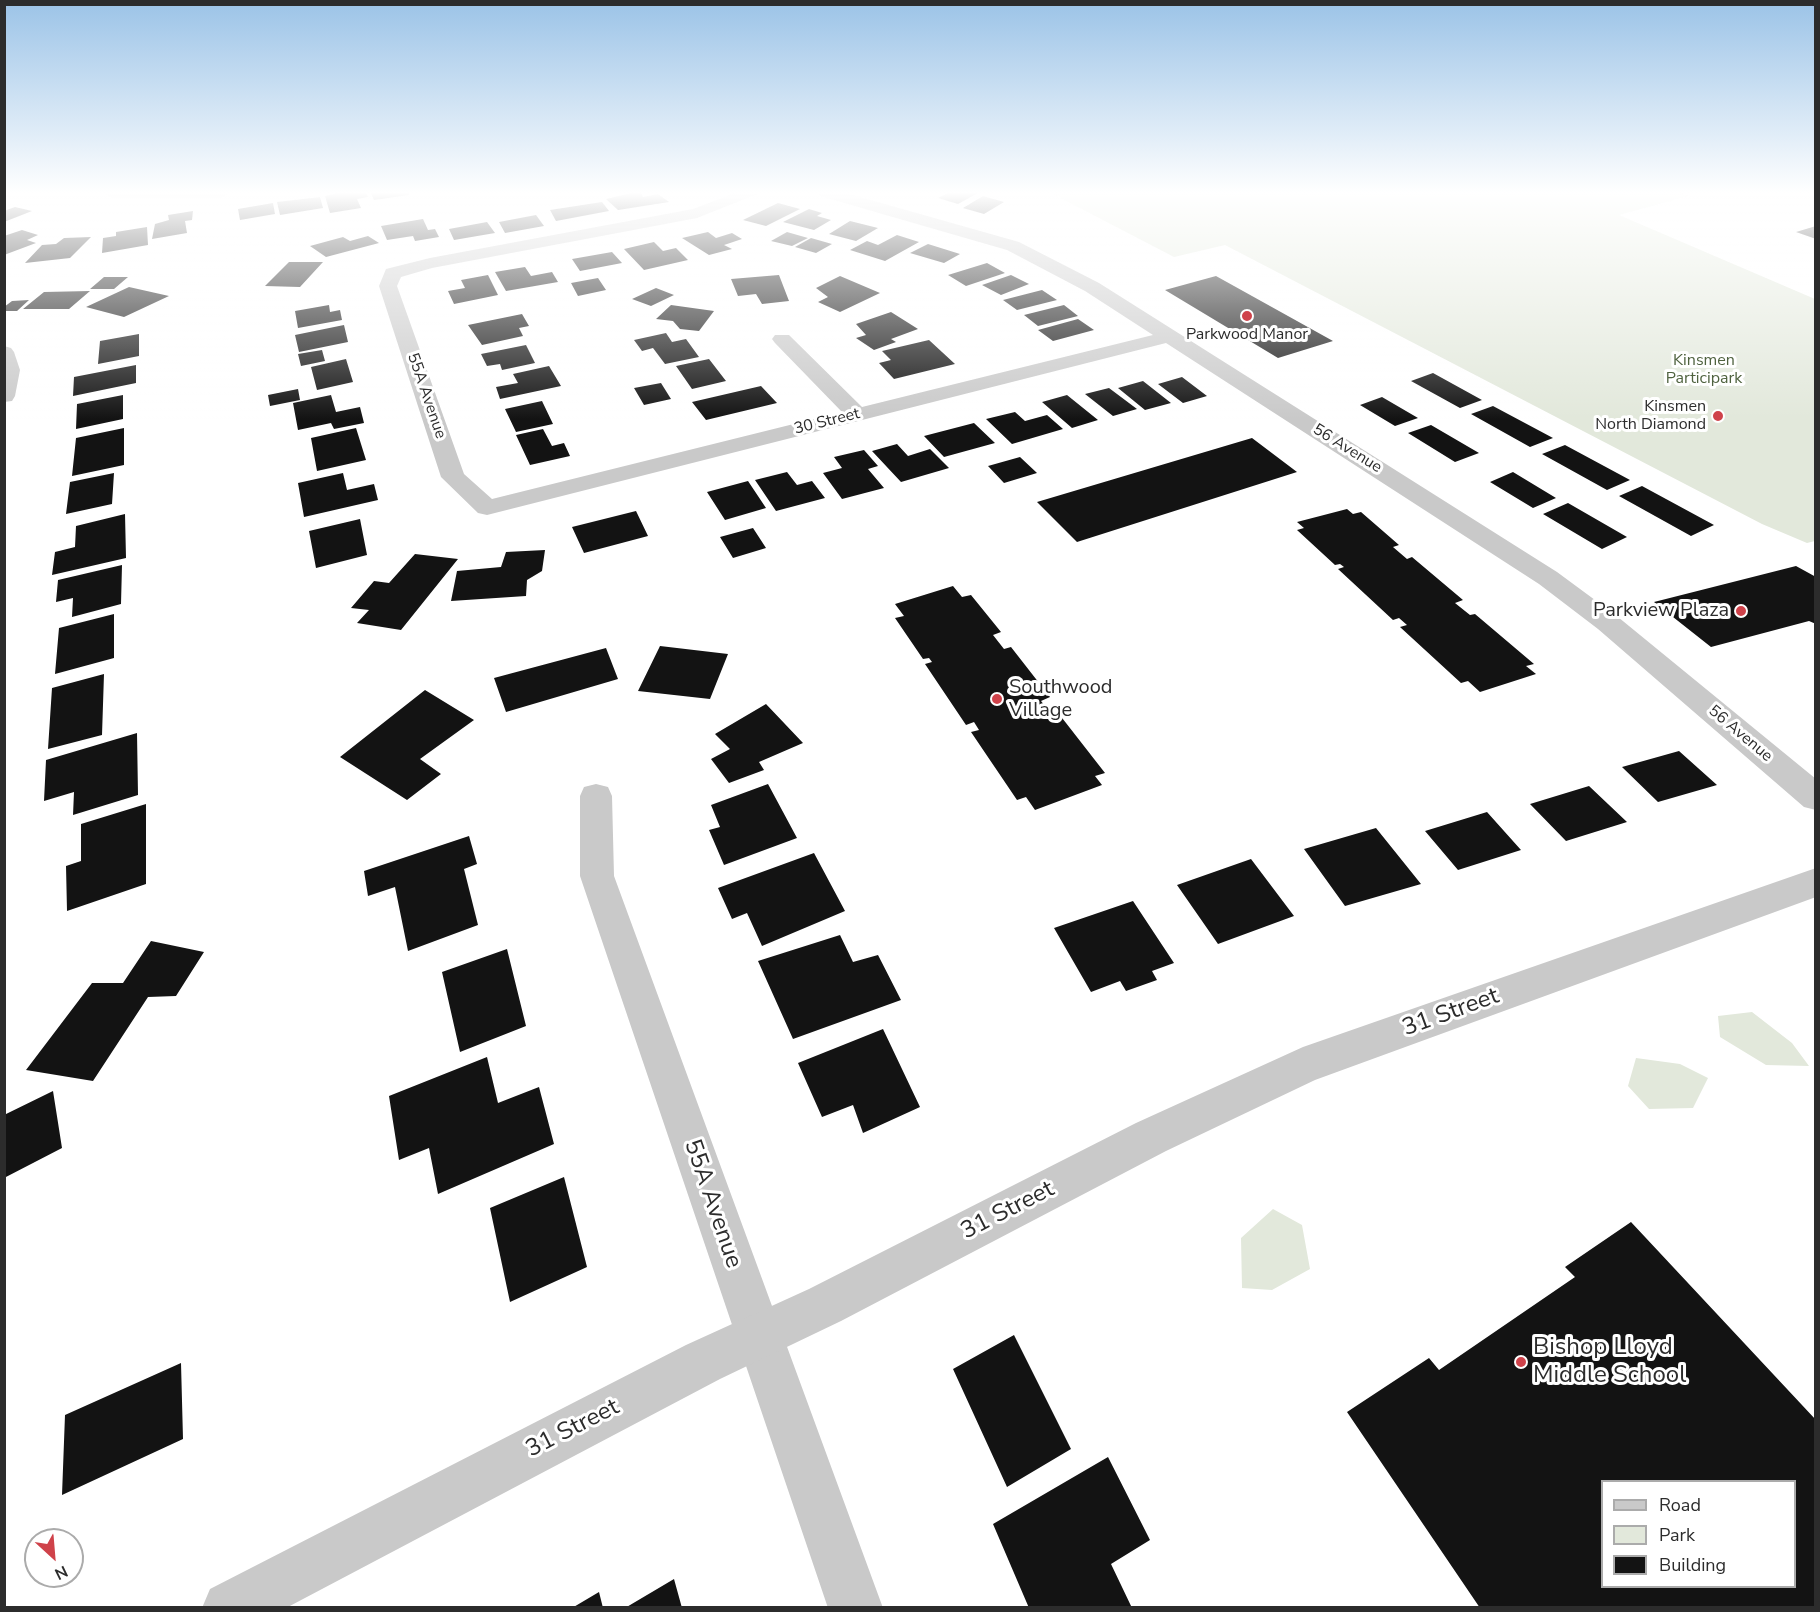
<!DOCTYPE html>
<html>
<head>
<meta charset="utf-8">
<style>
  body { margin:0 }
  #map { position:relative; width:1820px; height:1612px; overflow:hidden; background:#fff; font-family:"Nunito Sans",sans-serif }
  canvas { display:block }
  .frame { position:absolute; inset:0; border:6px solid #2c2c2c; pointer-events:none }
  .legend { position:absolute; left:1601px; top:1480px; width:195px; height:108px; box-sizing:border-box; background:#fff; border:2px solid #ababab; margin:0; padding:8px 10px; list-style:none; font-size:18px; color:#2c2c2c }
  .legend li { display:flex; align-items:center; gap:12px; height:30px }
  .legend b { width:30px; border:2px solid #ababab }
  .north { position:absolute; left:24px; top:1528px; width:60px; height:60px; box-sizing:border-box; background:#fff; border:2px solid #ababab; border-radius:50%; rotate:154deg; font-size:16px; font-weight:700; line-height:24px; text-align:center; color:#2c2c2c }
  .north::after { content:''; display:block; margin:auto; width:21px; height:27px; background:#cf424a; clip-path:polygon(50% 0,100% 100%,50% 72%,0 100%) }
</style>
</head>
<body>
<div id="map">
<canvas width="1820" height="1612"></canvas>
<div class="frame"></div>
<ul class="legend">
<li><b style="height:8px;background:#c9c9c9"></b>Road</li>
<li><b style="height:16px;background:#e2e8db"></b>Park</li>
<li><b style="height:16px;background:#131313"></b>Building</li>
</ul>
<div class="north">N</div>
</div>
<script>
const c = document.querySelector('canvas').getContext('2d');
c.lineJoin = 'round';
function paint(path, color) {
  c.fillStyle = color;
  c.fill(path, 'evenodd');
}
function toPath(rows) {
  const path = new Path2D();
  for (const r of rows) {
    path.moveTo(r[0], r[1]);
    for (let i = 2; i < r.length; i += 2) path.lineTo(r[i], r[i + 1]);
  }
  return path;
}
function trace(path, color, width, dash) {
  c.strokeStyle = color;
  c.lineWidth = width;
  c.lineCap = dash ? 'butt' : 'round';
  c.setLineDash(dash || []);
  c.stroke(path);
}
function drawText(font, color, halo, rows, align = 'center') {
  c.font = font + ' "Nunito Sans",sans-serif';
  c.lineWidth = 6;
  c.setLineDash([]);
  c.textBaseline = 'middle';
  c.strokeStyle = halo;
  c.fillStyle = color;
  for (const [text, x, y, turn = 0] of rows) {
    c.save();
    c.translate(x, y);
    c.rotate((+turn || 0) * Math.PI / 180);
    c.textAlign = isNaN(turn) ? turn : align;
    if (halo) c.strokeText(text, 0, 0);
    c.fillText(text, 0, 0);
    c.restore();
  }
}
const green = toPath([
  [1051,193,1681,193,1689,196,1619,215,1815,299,1815,541,1807,543,1762,524,1225,245,1174,257],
  [1752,1012,1792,1043,1809,1066,1766,1065,1720,1037,1718,1016],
  [1636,1058,1680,1064,1708,1078,1693,1108,1649,1109,1628,1086],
  [1273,1209,1302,1225,1310,1269,1272,1290,1242,1288,1241,1238]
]);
const building = toPath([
  [338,193,366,193,368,197,357,199,361,208,330,213,325,196],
  [371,193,409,193,409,195,374,200],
  [631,193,641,193,643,197,658,194,669,202,618,210,606,199],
  [948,193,978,193,958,204,938,198],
  [983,196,1004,202,984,214,963,208],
  [320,197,323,208,280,215,277,202],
  [602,202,609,211,556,221,550,210],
  [273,203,275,214,240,220,238,209],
  [778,203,800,209,766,226,743,220],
  [15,207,32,211,4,222,4,211],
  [809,209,822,213,817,216,831,220,814,230,783,222],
  [193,211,192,220,185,221,187,233,152,239,155,224,169,220,168,215],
  [536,215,544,226,505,233,499,222],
  [423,219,428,230,435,229,439,237,415,241,413,236,387,240,381,226],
  [850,221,878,228,856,241,829,234],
  [487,222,495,233,454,240,449,229],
  [1816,226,1816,239,1796,232],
  [147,227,148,245,102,253,103,238,116,236,116,232],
  [22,230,38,235,27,240,36,243,4,255,4,236],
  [708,232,716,238,732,233,742,239,724,245,732,249,709,255,682,238],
  [787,232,808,238,792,246,771,241],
  [897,235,919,242,885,261,850,250,867,241,878,245],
  [368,236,379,243,326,257,310,246,343,237,350,241],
  [91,237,70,258,25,263,42,245,56,244,64,238],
  [811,238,832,244,816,253,795,247],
  [654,242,663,251,676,248,688,260,644,270,624,249],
  [928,244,960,254,944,263,910,253],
  [612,252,622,263,580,271,572,259],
  [289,262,323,262,300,287,265,286],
  [987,263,1005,273,966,286,948,275],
  [525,267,531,276,552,272,558,282,506,291,495,272],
  [488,275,498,295,454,304,448,291,465,288,461,280],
  [779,275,789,301,762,304,756,294,738,296,731,279],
  [1011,275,1029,284,1001,295,982,285],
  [840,276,880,293,840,312,818,302,828,297,816,288],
  [1216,276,1333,341,1278,358,1165,290],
  [104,277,128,277,114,289,90,289],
  [598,278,606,290,578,296,571,283],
  [129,287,169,296,124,317,86,307],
  [656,288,674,295,651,306,632,299],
  [1042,290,1057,300,1017,310,1003,300],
  [90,291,69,309,23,309,44,292],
  [29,300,17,311,4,311,4,307,12,301],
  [329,305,330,312,340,310,342,320,298,328,295,311],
  [671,305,714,311,699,331,680,329,673,321,656,319],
  [1064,305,1078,316,1038,326,1024,315],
  [891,312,918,329,891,339,896,342,874,350,856,338,866,335,856,324],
  [522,314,529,326,519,328,523,336,482,345,468,325],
  [1078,319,1094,330,1053,341,1038,330],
  [344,325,348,342,299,352,295,335],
  [666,333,672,342,686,339,699,357,665,364,653,348,642,351,634,340],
  [139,334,139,356,98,364,100,341],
  [929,340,955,364,894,379,879,363,891,360,882,351],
  [526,345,535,363,502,370,500,364,487,366,481,354],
  [322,350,325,361,301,366,298,354],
  [346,359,353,382,317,390,311,367],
  [709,359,726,381,692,389,676,366],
  [136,365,136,383,73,396,74,377],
  [549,366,561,386,500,399,496,387,518,383,513,374],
  [1433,373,1482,400,1460,408,1411,381],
  [1182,377,1207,396,1183,403,1158,384],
  [1143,381,1171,403,1145,410,1118,388],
  [661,383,671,399,644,405,634,388],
  [761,386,777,403,706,420,692,402],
  [1109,388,1137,409,1113,416,1085,394],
  [298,389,300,400,270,406,268,395],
  [123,395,123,419,76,429,77,404],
  [331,395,336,412,360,407,364,423,334,429,331,423,298,430,293,403],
  [1067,395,1098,420,1072,428,1042,402],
  [1382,397,1418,418,1395,426,1360,405],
  [542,401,553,424,516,432,505,409],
  [1493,406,1553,438,1530,447,1471,414],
  [1015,412,1025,421,1047,415,1063,429,1012,444,986,419],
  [974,423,995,443,944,457,924,436],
  [1431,425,1479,453,1455,462,1408,433],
  [124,428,124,465,72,476,76,438],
  [356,428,366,460,317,471,311,438],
  [543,429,552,446,564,443,570,456,530,465,516,435],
  [1252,438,1297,472,1077,542,1037,502],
  [897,444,908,456,930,449,949,468,901,482,872,451],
  [1565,445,1630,480,1607,490,1542,454],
  [864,450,878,466,868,469,884,488,842,499,823,473,842,468,834,457],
  [1020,457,1037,473,1004,483,988,466],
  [787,472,797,485,812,481,825,498,776,511,755,480],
  [1513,472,1556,498,1533,508,1490,482],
  [114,473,112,504,66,514,70,482],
  [343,473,347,490,374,484,378,500,304,517,298,483],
  [748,481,766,508,725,520,707,492],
  [1642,486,1714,525,1691,536,1619,496],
  [1568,503,1627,537,1602,549,1543,514],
  [1347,509,1353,514,1361,512,1399,545,1393,547,1407,559,1412,557,1463,600,1455,603,1470,615,1475,614,1534,664,1526,666,1536,674,1480,692,1468,681,1461,683,1400,627,1407,625,1399,618,1393,620,1338,569,1344,567,1340,564,1335,565,1297,530,1304,528,1297,522],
  [636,511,648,536,584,553,572,527],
  [125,514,126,558,52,575,55,552,75,547,76,526],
  [360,519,367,555,316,568,309,531],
  [753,528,766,548,733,558,720,537],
  [545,550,542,571,527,580,526,596,451,601,457,571,501,567,506,552],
  [415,554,458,559,401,630,357,623,369,610,351,608,374,581,389,583],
  [122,565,121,604,72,617,73,598,56,602,58,580],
  [1796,566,1816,577,1816,624,1809,621,1711,647,1654,602],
  [953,586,962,597,971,595,1001,632,993,635,1004,649,1011,647,1050,697,1041,701,1053,716,1059,714,1105,773,1095,776,1102,785,1035,810,1026,797,1017,800,971,732,979,730,974,722,966,725,925,664,932,662,929,658,923,659,895,618,904,616,895,604],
  [114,614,114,658,55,674,59,628],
  [660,646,728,654,710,699,638,691],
  [606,648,618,679,506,712,494,678],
  [104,674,102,735,48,749,52,688],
  [425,690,474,720,420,759,441,774,407,800,340,757],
  [766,704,803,743,759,762,764,770,729,783,711,759,730,749,715,734],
  [137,733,138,795,73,815,74,792,44,801,46,760],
  [1679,751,1717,785,1658,802,1622,767],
  [768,784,797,838,724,865,709,830,720,827,711,805],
  [1589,786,1627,822,1566,841,1530,804],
  [146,804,146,884,67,911,66,866,81,861,81,824],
  [1487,812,1521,850,1458,870,1425,831],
  [1376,828,1421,884,1345,906,1304,849],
  [469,836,477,864,464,869,478,925,408,951,395,887,368,896,364,871],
  [814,853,845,911,762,946,747,913,732,919,718,888],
  [1251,859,1294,916,1218,944,1177,885],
  [1133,901,1174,963,1152,971,1157,980,1126,991,1120,981,1091,992,1054,928],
  [840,935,853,962,878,955,901,1000,793,1039,758,961],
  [151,941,204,952,176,996,148,997,93,1081,26,1070,92,983,123,983],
  [507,949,526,1026,460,1052,442,972],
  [883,1029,920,1107,863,1133,853,1105,822,1117,798,1063],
  [487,1057,498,1103,539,1087,554,1144,438,1194,429,1148,399,1160,389,1096],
  [53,1091,62,1148,4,1178,4,1115],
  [564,1177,587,1267,510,1302,490,1208],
  [1631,1222,1816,1420,1816,1608,1480,1608,1347,1412,1429,1358,1439,1370,1575,1277,1565,1267],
  [1602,1482,1794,1482,1794,1586,1602,1586],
  [1014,1335,1071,1449,1007,1487,953,1369],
  [181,1363,183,1439,62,1495,65,1415],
  [1108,1457,1150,1540,1111,1564,1132,1608,1029,1608,993,1524],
  [674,1579,682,1608,625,1608],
  [599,1592,603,1608,572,1608]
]);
const minor = toPath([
  [103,193,230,193,222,198,111,198,103,193],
  [735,193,760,193,697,218,432,268,401,277,397,286,464,474,492,499,842,412,775,343,772,339,775,335,789,335,862,407,1153,335,1085,291,1007,250,820,196,818,193,846,193,1019,242,1099,283,1557,572,1618,617,1816,779,1816,810,1804,807,1598,629,1539,584,1166,343,487,515,478,513,441,477,379,286,386,269,430,258,693,209,735,193],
  [4,346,11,348,14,352,20,370,15,396,12,401,4,402,4,346],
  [596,784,608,787,612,796,614,876,883,1608,828,1608,580,876,580,796,584,787,596,784]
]);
const tertiary = toPath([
  [1816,868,1816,897,1315,1080,1166,1151,841,1321,720,1379,286,1608,202,1608,210,1589,686,1345,809,1289,1136,1123,1303,1047,1816,868]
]);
const markers = [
  [1247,316,6,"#cf424a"],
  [1718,416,6,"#cf424a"],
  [1741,611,6,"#cf424a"],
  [997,699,6,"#cf424a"],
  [1521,1362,6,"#cf424a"]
];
const farPoinames = [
  ["Parkwood Manor",1247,335],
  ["Kinsmen",1706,407,"right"],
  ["North Diamond",1706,425,"right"]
];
const farParknames = [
  ["Kinsmen",1704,361],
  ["Participark",1704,379]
];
const farStreetnames = [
  ["55A Avenue",426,396,71],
  ["30 Street",827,422,-14],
  ["56 Avenue",1347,449,32],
  ["56 Avenue",1740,734,40]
];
const poiNames = [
  ["Parkview Plaza",1729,611],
  ["Southwood",1009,688,"left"],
  ["Village",1009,711,"left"]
];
const nearStreetnames = [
  ["31 Street",1451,1013,-20],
  ["55A Avenue",712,1204,71],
  ["31 Street",1008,1211,-27],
  ["31 Street",573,1429,-27]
];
const nearPoinames = [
  ["Bishop Lloyd",1533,1348],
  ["Middle School",1533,1376]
];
paint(green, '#e2e8db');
paint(building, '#131313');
paint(minor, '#c9c9c9');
paint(tertiary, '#c9c9c9');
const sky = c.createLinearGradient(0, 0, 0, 419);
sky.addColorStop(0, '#9bc3e7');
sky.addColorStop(0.46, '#fff');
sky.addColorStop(1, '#ffffff00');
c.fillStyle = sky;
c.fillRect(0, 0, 1820, 419);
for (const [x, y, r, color] of markers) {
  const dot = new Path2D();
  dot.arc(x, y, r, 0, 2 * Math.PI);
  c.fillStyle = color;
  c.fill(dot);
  trace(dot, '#fff', 2);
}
drawText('16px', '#2c2c2c', '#fff', farPoinames);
drawText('16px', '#4f623f', '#fff', farParknames);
drawText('16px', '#2c2c2c', '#fff', farStreetnames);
drawText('20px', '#2c2c2c', '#fff', poiNames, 'right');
drawText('24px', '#2c2c2c', '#fff', nearStreetnames);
drawText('24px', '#2c2c2c', '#fff', nearPoinames, 'left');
</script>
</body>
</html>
